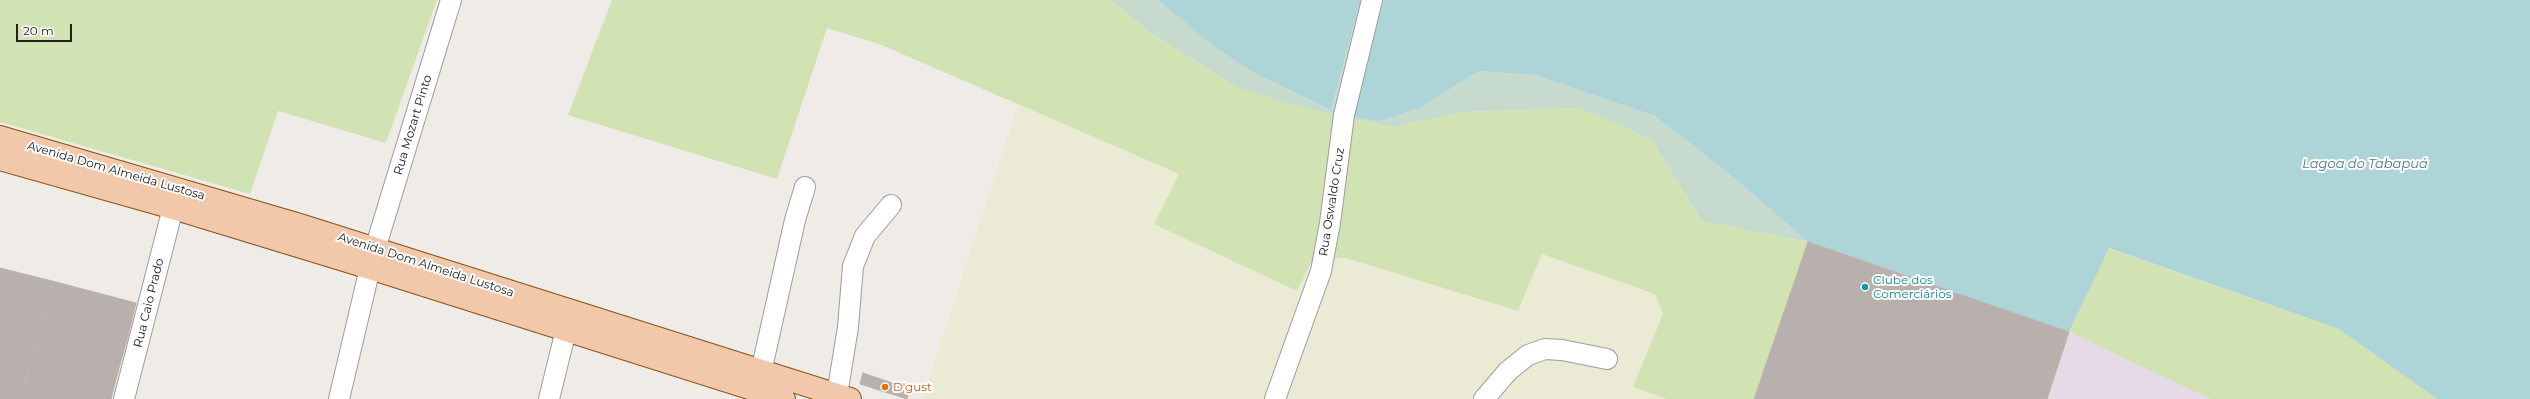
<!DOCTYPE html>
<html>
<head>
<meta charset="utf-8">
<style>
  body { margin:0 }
  #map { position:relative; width:2530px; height:399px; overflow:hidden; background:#efebe7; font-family:Montserrat,sans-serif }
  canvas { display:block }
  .scale { position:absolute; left:16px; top:24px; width:56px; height:18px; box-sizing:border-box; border:2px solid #202020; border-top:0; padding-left:5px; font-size:12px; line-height:14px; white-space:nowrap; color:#202020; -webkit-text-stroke:3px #fff; paint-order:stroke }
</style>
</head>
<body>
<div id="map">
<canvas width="2530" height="399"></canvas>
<div class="scale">20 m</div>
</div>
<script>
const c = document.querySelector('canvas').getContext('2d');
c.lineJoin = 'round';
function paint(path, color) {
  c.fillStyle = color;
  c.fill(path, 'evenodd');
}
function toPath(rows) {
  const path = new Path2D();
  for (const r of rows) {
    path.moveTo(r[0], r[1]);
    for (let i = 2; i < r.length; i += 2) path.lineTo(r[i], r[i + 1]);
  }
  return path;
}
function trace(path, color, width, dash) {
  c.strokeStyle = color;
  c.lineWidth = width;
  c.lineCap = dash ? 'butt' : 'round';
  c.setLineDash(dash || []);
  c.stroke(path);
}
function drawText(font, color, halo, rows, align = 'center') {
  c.font = font + ' Montserrat,sans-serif';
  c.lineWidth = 4;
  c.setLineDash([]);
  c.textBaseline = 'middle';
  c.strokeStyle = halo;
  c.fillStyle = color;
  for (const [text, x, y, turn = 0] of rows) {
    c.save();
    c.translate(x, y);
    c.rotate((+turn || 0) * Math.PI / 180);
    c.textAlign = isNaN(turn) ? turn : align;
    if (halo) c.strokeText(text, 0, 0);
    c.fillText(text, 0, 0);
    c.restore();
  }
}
const industrial = toPath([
  [2069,332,2186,385,2211,399,2047,399]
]);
const farmland = toPath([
  [1018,105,1179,174,1154,223,1297,291,1314,257,1346,258,1518,311,1542,254,1655,294,1663,314,1633,387,1667,399,923,399]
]);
const grass = toPath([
  [0,0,437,0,386,143,278,111,250,194,0,122],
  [612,0,1111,0,1148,31,1236,87,1393,127,1463,112,1579,108,1651,139,1702,221,1808,242,1754,399,1667,399,1633,387,1663,314,1655,294,1542,254,1518,311,1346,258,1314,257,1297,291,1154,224,1179,174,879,44,827,28,777,179,568,115],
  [2108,248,2339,329,2437,399,2211,399,2069,332]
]);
const wetland = toPath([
  [1111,0,1158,0,1254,73,1331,110,1361,0,1384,0,1362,79,1380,121,1420,108,1479,71,1535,75,1655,116,1733,177,1808,242,1702,221,1651,139,1579,108,1463,112,1393,127,1309,109,1236,87,1148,31]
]);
const water = toPath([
  [1158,0,1361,0,1331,110,1254,73,1214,46],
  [1384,0,2530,0,2530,399,2437,399,2339,329,2109,248,2069,332,1808,242,1733,177,1655,116,1535,75,1479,71,1420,108,1380,121,1350,116]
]);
const building = toPath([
  [1808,242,2069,332,2047,399,1754,399,1808,242],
  [0,268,52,281,43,314,0,303,0,268],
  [52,281,136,303,128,336,43,314,52,281],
  [0,303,43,314,35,346,0,337,0,303],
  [43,314,128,336,119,368,35,346,43,314],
  [0,337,35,346,27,379,0,372,0,337],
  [35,346,119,368,111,399,21,399,35,346],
  [0,372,27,379,21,399,0,399,0,372],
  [863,373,910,389,907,399,860,384,863,373]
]);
const street = toPath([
  [375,249,451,0],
  [761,372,795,220,805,187],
  [837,395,848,327,853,266,865,236,891,205],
  [124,399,173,208],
  [339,399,370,268],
  [549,399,566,330],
  [1275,399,1321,271,1330,223,1344,115,1372,0],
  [1484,399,1508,371,1528,355,1545,349,1562,350,1607,359]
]);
const primary = toPath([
  [0,137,300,225,850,399],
  [0,159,173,208,370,268,784,399]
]);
const markers = [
  [1865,287,4,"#0f9aa8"],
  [885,387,4,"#e8710a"]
];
const streetNames = [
  ["Rua Mozart Pinto",413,125,-73],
  ["Avenida Dom Almeida Lustosa",116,171,16],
  ["Rua Oswaldo Cruz",1332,202,-81],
  ["Avenida Dom Almeida Lustosa",426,265,18],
  ["Rua Caio Prado",149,303,-76]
];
const cultureNames = [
  ["Clube dos",1873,280],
  ["Comerciários",1873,294]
];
const foodNames = [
  ["D'gust",893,387]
];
const waterNames = [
  ["Lagoa do Tabapuá",2365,164]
];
paint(industrial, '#e7dae7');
paint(farmland, '#ebead5');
paint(grass, '#d1e3b3');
paint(wetland, '#c6dbce');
paint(water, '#add4d7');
paint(building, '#b8b0ad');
trace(building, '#bfb1ab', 1);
trace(street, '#9d9d9d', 22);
trace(primary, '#885013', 24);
trace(street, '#fff', 20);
trace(primary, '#f1c8aa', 22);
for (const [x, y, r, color] of markers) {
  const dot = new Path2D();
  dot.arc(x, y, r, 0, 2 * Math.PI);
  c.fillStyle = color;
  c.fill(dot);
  trace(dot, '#fff', 1.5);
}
drawText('12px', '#202020', '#fff', streetNames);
drawText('12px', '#0d838f', '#fff', cultureNames, 'left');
drawText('12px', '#c56008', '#fff', foodNames, 'left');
drawText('italic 13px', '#4c778e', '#fff', waterNames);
</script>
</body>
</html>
